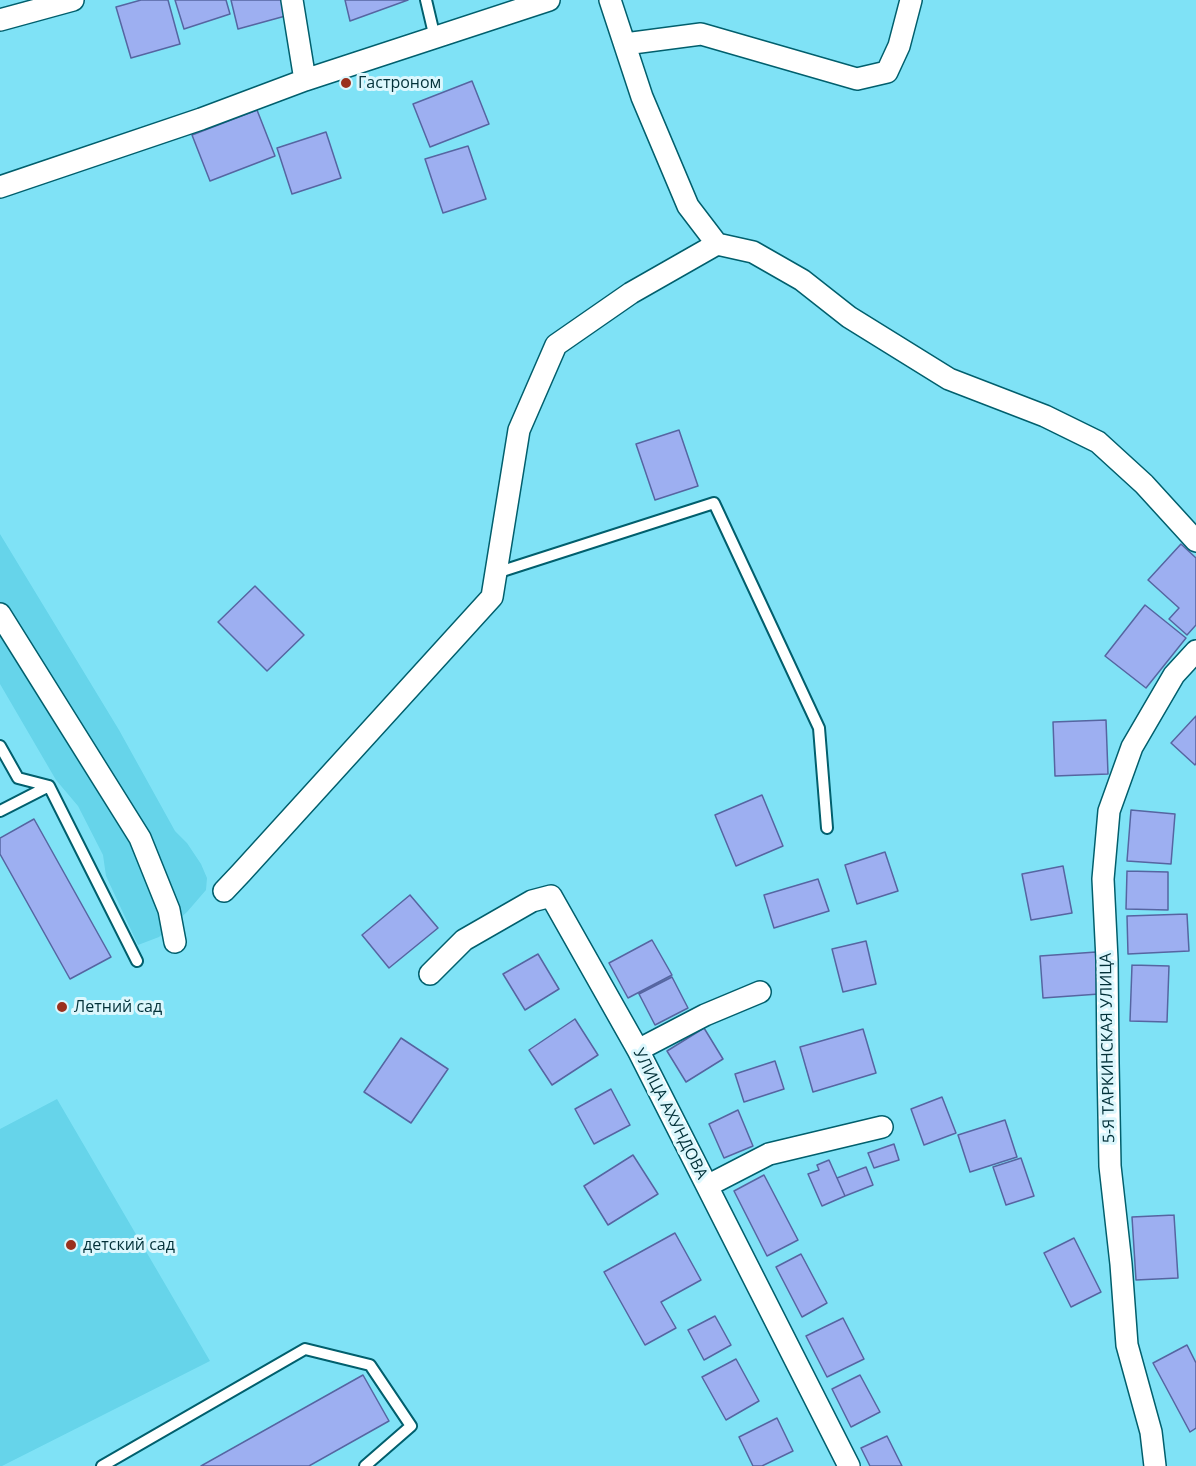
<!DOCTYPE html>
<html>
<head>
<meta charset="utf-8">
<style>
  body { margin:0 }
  canvas { display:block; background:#7fe2f6 }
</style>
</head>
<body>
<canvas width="1196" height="1466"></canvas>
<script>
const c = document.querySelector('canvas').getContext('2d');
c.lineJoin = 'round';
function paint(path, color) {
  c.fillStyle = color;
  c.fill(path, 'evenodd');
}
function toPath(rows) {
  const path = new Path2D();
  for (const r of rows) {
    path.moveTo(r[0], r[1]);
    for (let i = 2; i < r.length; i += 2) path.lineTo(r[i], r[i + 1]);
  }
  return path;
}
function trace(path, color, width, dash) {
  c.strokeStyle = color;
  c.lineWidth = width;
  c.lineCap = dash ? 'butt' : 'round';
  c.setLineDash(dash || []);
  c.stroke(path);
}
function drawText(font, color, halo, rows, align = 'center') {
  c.font = font + ' "Open Sans",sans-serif';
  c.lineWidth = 6;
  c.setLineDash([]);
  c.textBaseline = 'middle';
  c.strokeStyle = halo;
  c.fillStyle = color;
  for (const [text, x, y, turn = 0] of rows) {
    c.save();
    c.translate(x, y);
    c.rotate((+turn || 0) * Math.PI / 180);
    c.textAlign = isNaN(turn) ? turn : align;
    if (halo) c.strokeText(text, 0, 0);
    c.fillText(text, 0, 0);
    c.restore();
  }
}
const built = toPath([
  [0,534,119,730,175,831,187,843,201,864,207,878,206,890,187,912,159,937,138,945,106,876,103,855,78,806,56,780,0,684],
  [57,1099,210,1361,2,1466,0,1466,0,1129]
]);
const building = toPath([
  [141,0,168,0,180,44,131,58,116,7,141,0],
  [175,0,226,0,230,14,184,29,175,0],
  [231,0,286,0,289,15,238,29,231,0],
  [345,0,408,0,350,21,345,0],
  [472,81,489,124,430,147,413,104,472,81],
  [257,110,275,156,210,181,192,135,257,110],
  [326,132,341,178,292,194,277,148,326,132],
  [468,146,486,199,443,213,425,159,468,146],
  [679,430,698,486,655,500,636,444,679,430],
  [1181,544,1196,558,1196,625,1187,635,1169,619,1179,608,1148,580,1181,544],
  [255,586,304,635,267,671,218,622,255,586],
  [1145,605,1186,638,1146,688,1105,656,1145,605],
  [1196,716,1196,763,1195,765,1171,743,1196,716],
  [1106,720,1108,774,1055,776,1053,722,1106,720],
  [762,795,783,846,736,866,715,815,762,795],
  [1131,810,1175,814,1171,864,1127,861,1131,810],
  [34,819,111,957,70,979,0,854,0,838,34,819],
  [885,852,898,891,857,904,845,865,885,852],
  [1063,866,1072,913,1031,920,1022,874,1063,866],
  [1127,871,1168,872,1168,910,1126,909,1127,871],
  [818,879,829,911,774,928,764,895,818,879],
  [410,895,438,928,389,968,362,935,410,895],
  [1187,914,1189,951,1128,954,1127,916,1187,914],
  [652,940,672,975,628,998,609,963,652,940],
  [866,941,876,984,843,992,832,949,866,941],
  [1096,952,1099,994,1043,998,1040,956,1096,952],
  [538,954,559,989,525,1010,503,974,538,954],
  [1132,965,1169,966,1167,1022,1130,1021,1132,965],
  [672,977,688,1008,655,1025,639,994,672,977],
  [575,1019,598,1055,552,1085,529,1050,575,1019],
  [704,1028,723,1059,686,1082,667,1051,704,1028],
  [863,1029,876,1073,813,1092,800,1047,863,1029],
  [401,1038,448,1069,411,1123,364,1092,401,1038],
  [775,1061,784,1089,744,1102,735,1074,775,1061],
  [611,1089,630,1125,594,1144,575,1109,611,1089],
  [942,1097,956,1133,924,1145,911,1109,942,1097],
  [738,1110,753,1146,724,1158,709,1124,738,1110],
  [1005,1120,1017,1157,970,1172,958,1135,1005,1120],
  [894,1144,899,1160,874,1168,868,1153,894,1144],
  [633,1155,658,1194,608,1225,584,1186,633,1155],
  [1021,1158,1034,1196,1006,1205,993,1167,1021,1158],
  [829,1160,845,1196,822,1206,808,1174,819,1170,817,1165,829,1160],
  [866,1167,873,1185,845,1196,837,1178,866,1167],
  [764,1175,798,1240,767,1256,734,1191,764,1175],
  [1174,1215,1178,1278,1136,1280,1132,1217,1174,1215],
  [675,1233,701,1280,661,1302,676,1328,645,1345,604,1272,675,1233],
  [1074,1238,1101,1292,1071,1307,1044,1253,1074,1238],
  [801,1254,827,1303,802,1317,776,1267,801,1254],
  [715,1316,731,1345,704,1360,688,1330,715,1316],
  [843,1318,864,1359,827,1377,806,1336,843,1318],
  [1187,1345,1196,1363,1196,1428,1190,1432,1153,1363,1187,1345],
  [736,1359,759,1401,726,1420,702,1377,736,1359],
  [363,1375,389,1421,309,1466,201,1466,363,1375],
  [860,1375,880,1412,851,1427,832,1389,860,1375],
  [777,1418,793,1451,762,1466,753,1466,739,1437,777,1418],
  [887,1436,902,1466,870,1466,861,1448,887,1436]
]);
const service = toPath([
  [426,0,435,38],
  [496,573,714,503,819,728,827,828],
  [0,746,18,778,49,786,137,961],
  [0,811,49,786],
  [102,1466,305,1349,370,1365,411,1426,365,1466]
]);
const minor = toPath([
  [292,0,305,80],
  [610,0,642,97,688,206,717,244,753,252,802,280,849,317,949,379,1045,416,1098,442,1144,484,1196,541],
  [0,20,73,0],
  [625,44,701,34,857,79,887,72,899,46,911,0],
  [0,187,201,119,305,80,549,0],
  [0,614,140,838,169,910,175,942],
  [224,891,241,873,492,597,519,430,556,345,631,293,717,244],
  [430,974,464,940,532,901,551,896,638,1050,849,1466],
  [638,1050,705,1015,760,992],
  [707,1186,769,1154,882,1127],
  [1155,1466,1151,1432,1127,1345,1121,1264,1110,1166,1108,1063,1107,960,1103,879,1109,811,1132,747,1174,675,1196,651]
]);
const markers = [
  [346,83,6,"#9a301d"],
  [62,1007,6,"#9a301d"],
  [71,1245,6,"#9a301d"]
];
const poiNames = [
  ["Гастроном",358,83],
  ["Летний сад",74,1007],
  ["детский сад",83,1245]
];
const streetNames = [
  ["5-Я ТАРКИНСКАЯ УЛИЦА",1108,1048,-91],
  ["УЛИЦА АХУНДОВА",670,1114,63]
];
paint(built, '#66d4ea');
paint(building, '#9daff1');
trace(building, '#5665a1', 1.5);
trace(service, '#015f6d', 14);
trace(minor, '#015f6d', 24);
trace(service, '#fff', 10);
trace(minor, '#fff', 21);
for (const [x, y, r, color] of markers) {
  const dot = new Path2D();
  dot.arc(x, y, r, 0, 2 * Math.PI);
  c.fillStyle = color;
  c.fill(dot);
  trace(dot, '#dcf7fd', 2);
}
drawText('16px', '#023038', '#dcf7fd', poiNames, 'left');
drawText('16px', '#023038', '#dcf7fd', streetNames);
</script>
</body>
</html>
